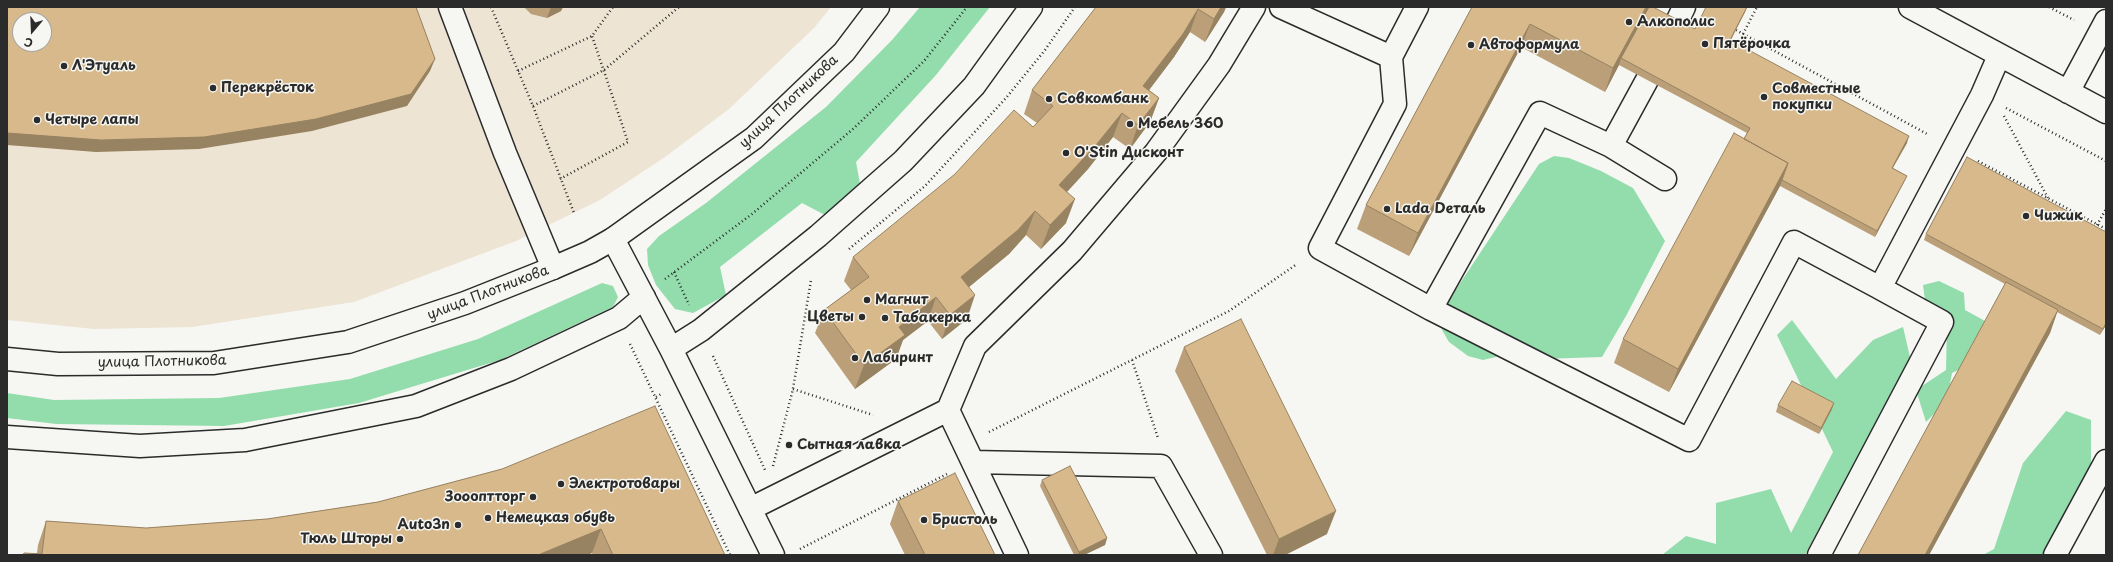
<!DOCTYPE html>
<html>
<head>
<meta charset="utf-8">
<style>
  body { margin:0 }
  #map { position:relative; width:2113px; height:562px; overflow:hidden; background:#f6f6f2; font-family:"Playpen Sans",sans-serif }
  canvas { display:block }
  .frame { position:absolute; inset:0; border:8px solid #2b2b2b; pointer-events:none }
  .north { position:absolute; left:12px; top:12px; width:40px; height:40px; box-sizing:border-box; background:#f6f6f2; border:1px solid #a5a5a2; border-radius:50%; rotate:199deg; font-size:11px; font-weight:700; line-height:16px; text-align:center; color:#2b2b2b }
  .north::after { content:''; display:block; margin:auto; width:14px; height:18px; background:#2b2b2b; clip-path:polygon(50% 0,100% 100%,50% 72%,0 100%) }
</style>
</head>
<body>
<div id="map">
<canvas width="2113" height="562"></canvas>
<div class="frame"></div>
<div class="north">С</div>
</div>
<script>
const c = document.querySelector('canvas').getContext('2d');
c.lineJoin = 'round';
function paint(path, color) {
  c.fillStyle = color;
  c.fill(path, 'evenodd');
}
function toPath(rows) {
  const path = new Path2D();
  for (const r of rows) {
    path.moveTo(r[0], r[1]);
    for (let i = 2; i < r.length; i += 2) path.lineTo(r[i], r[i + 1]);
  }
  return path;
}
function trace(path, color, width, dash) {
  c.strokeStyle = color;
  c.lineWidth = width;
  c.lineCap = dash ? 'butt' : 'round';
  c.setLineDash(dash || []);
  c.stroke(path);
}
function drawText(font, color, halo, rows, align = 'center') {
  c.font = font + ' "Playpen Sans",sans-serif';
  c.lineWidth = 3;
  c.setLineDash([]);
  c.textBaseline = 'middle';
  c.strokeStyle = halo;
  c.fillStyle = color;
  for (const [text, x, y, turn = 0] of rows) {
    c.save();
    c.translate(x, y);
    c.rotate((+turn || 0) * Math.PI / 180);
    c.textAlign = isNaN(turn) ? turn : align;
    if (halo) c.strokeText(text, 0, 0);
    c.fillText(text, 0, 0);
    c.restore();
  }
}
const built = toPath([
  [7,7,831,7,814,28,729,109,665,157,600,200,516,241,354,302,192,327,94,329,7,320],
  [20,20,44,20,44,44,20,44]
]);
const green = toPath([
  [920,7,990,7,936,75,856,162,860,184,825,215,802,203,720,267,726,295,693,313,675,309,656,285,648,265,647,249,659,236,706,203,826,107,892,40],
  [1554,156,1569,158,1601,171,1633,188,1665,241,1626,316,1602,357,1541,359,1500,356,1483,360,1468,356,1449,342,1442,330,1443,309,1539,164],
  [1939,281,1964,293,1965,310,1987,322,1967,366,1952,373,1947,401,1926,422,1916,390,1946,370,1947,324,1926,308,1923,285],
  [602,283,613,286,618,297,613,307,500,360,359,403,224,426,56,424,7,418,7,393,54,400,219,398,350,379,478,339],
  [1792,320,1836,379,1873,340,1903,327,1910,357,1805,555,1662,555,1686,536,1716,544,1716,503,1771,489,1791,533,1833,452,1777,335],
  [2066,411,2091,420,2091,469,2049,555,1983,555,1994,549,2023,463]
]);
const path = toPath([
  [491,7,533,106,574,213],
  [2049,7,2074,20],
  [1736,30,1929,135],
  [1743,34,1757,7],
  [518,71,592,36,613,7],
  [533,106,604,70,679,7],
  [2006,108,2106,161],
  [2004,116,2048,198],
  [1978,161,2106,229],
  [560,179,628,142,592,36],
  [2097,225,2106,209],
  [849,249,925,186,1006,98,1045,50,1075,7],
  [674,272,689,305],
  [665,279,752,214,853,129,924,61,967,7],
  [630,344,730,555],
  [713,356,765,470],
  [1132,360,1158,438],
  [793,389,873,415],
  [656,397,663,393],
  [989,432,1229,311,1297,264],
  [773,466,793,389,811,280],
  [800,549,947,474]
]);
const minor = toPath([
  [450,7,505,153,553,268],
  [1281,7,1391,57,1417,7],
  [1910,7,2106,112],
  [1675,26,1684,7],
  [1391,57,1395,104,1320,248,1431,309,1540,113,1611,146,1665,179],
  [2068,92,2106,21],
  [1611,146,1647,80],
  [613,239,671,349,773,555],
  [1431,309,1689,440,1794,242,1880,288],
  [671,349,701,330,818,236,903,161,974,86,1031,7],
  [948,410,1017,555],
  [7,437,140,446,245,440,416,406,511,369,619,318,644,297],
  [973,462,1161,466,1211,555],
  [750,509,948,410,975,346,1072,251,1156,152,1219,65,1254,7],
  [1819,555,1942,322,1880,288,1982,95,1999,56],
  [2055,555,2106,461]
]);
const major = toPath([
  [7,359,58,364,214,363,348,342,465,303,553,268,590,252,613,239,754,138,844,52,878,7]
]);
const wall = toPath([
  [524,7,563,7,561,11,547,18,531,14],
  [1096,7,1226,7,1224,12,1205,42,1190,32,1174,57,1149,90,1159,98,1150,122,1130,149,1113,137,1088,169,1067,192,1066,223,1041,249,1026,235,1009,254,969,287,967,319,942,339,928,321,903,340,896,359,855,389,815,333,824,310,851,290,844,281,853,257,1033,127,1037,123,1024,114,1032,90],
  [1472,7,1695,29,1747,7,1745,12,1731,40,1907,143,1893,168,1907,176,1904,182,1875,237,1780,186,1669,392,1614,363,1623,339,1747,133,1619,65,1605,92,1521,47,1409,256,1357,229,1366,205],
  [1926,234,2106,325,2100,335,2057,312,2050,333,1929,555,1858,555,2005,284,1924,240],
  [1184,347,1327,534,1285,555,1267,555,1175,371],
  [1778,405,1832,409,1819,434,1776,412],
  [502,469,725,555,593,555,592,553,587,555,23,555,24,553,37,553,38,545,46,521,146,528,267,519,378,502],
  [1042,480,1107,538,1105,545,1084,555,1074,555,1040,486],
  [898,501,995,555,905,555,890,524]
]);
const shadedWall = toPath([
  [551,7,563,7,561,11,547,18],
  [1221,7,1226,7,1224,12,1205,42,1214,19],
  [1646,7,1650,7,1621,58,1619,65,1605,92,1613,68],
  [1747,7,1745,12,1727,46,1730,40],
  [1198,9,1190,32,1174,57,1134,110,1143,86],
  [1530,24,1521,47,1409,256,1418,233],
  [435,59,430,71,407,106,312,131,199,149,96,152,7,145,7,133],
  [1159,98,1150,122,1130,149,1138,125],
  [1122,113,1113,137,1088,169,1051,209,1059,185],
  [1909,136,1907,143,1889,174,1892,168],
  [1788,163,1780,186,1669,392,1678,369],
  [1907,176,1904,182,1875,237,1877,231],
  [1075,199,1066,223,1041,249,1050,225],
  [1035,211,1026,235,1009,254,952,301,961,277],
  [975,295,967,319,942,339,950,315],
  [936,297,928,321,903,340,896,359,855,389,864,365,899,327],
  [2058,310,2050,333,1929,555,1925,555],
  [2106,323,2106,325,2100,335],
  [1834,403,1832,409,1819,434,1821,428],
  [1336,511,1327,534,1285,555,1273,555,1279,539],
  [601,529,592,553,587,555,538,555],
  [1107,538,1105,545,1084,555,1078,555,1079,552]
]);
const building = toPath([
  [7,7,416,7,435,59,411,94,316,119,204,137,101,140,7,133,7,7],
  [20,20,44,20,44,44,20,44,20,20],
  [1096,7,1221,7,1214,19,1198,9,1183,34,1143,86,1159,98,1138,125,1122,113,1096,145,1059,185,1075,199,1050,225,1035,211,1018,230,961,277,975,295,950,315,936,297,899,327,905,335,864,365,824,310,869,277,853,257,955,174,1014,110,1033,127,1053,106,1032,90,1096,7],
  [1472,7,1646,7,1613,68,1530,24,1418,233,1366,205,1472,7],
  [1649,7,1653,7,1695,29,1706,7,1747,7,1730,40,1909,136,1892,168,1907,176,1877,231,1782,180,1788,163,1744,139,1750,128,1621,58,1649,7],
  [1734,133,1788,163,1678,369,1623,339,1734,133],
  [1967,157,2106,232,2106,323,2103,329,1926,234,1967,157],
  [2006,282,2058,310,1925,555,1858,555,2006,282],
  [1241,319,1336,511,1279,539,1184,347,1241,319],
  [1792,381,1834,403,1821,428,1778,405,1792,381],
  [655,406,725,555,613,555,601,529,538,555,23,555,24,553,42,554,46,521,146,528,267,519,378,502,502,469,655,406],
  [1070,466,1107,538,1079,552,1042,480,1070,466],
  [955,473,995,555,925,555,898,501,955,473]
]);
const markers = [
  [1629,22,4,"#2b2b2b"],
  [1705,44,4,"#2b2b2b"],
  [1471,45,4,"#2b2b2b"],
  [64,66,4,"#2b2b2b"],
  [213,88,4,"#2b2b2b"],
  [1764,97,4,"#2b2b2b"],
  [1049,99,4,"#2b2b2b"],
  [37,120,4,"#2b2b2b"],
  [1130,124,4,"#2b2b2b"],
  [1066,153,4,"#2b2b2b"],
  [1387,209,4,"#2b2b2b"],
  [2026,216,4,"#2b2b2b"],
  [867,300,4,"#2b2b2b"],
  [862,317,4,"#2b2b2b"],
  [885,318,4,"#2b2b2b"],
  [855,358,4,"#2b2b2b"],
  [789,445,4,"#2b2b2b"],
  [561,484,4,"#2b2b2b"],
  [533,497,4,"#2b2b2b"],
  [488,518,4,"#2b2b2b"],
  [924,520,4,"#2b2b2b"],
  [458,525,4,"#2b2b2b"],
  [400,539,4,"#2b2b2b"]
];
const poiNames = [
  ["Алкополис",1637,22],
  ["Пятёрочка",1713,44],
  ["Автоформула",1479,45],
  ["Л'Этуаль",72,66],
  ["Перекрёсток",221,88],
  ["Совместные",1772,89],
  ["покупки",1772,105],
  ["Совкомбанк",1057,99],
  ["Четыре лапы",45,120],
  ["Мебель 360",1138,124],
  ["O'Stin Дисконт",1074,153],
  ["Lada Dеталь",1395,209],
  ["Чижик",2034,216],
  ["Магнит",875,300],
  ["Цветы",854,317,"right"],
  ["Табакерка",893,318],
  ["Лабиринт",863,358],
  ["Сытная лавка",797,445],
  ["Электротовары",569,484],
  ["Зоооптторг",525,497,"right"],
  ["Немецкая обувь",496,518],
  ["Бристоль",932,520],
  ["Auto3n",450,525,"right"],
  ["Тюль Шторы",392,539,"right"]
];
const streetNames = [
  ["улица Плотникова",789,102,-43],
  ["улица Плотникова",488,293,-21],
  ["улица Плотникова",162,362,-1]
];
paint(built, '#ede4d3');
paint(green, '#93ddac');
trace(minor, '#2b2b2b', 25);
trace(major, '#2b2b2b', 25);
trace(path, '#2b2b2b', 2.5, [1, 3]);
trace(minor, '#f6f6f2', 22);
trace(major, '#f6f6f2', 22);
paint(wall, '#ba9f78');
paint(shadedWall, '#978261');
paint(building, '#d8b98b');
trace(building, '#978261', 1);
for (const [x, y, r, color] of markers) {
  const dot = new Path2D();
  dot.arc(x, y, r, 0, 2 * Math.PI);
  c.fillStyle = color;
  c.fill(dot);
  trace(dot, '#f6f6f2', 1.5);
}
drawText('bold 14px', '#2b2b2b', '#f6f6f2', poiNames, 'left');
drawText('14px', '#2b2b2b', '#f6f6f2', streetNames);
</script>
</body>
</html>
